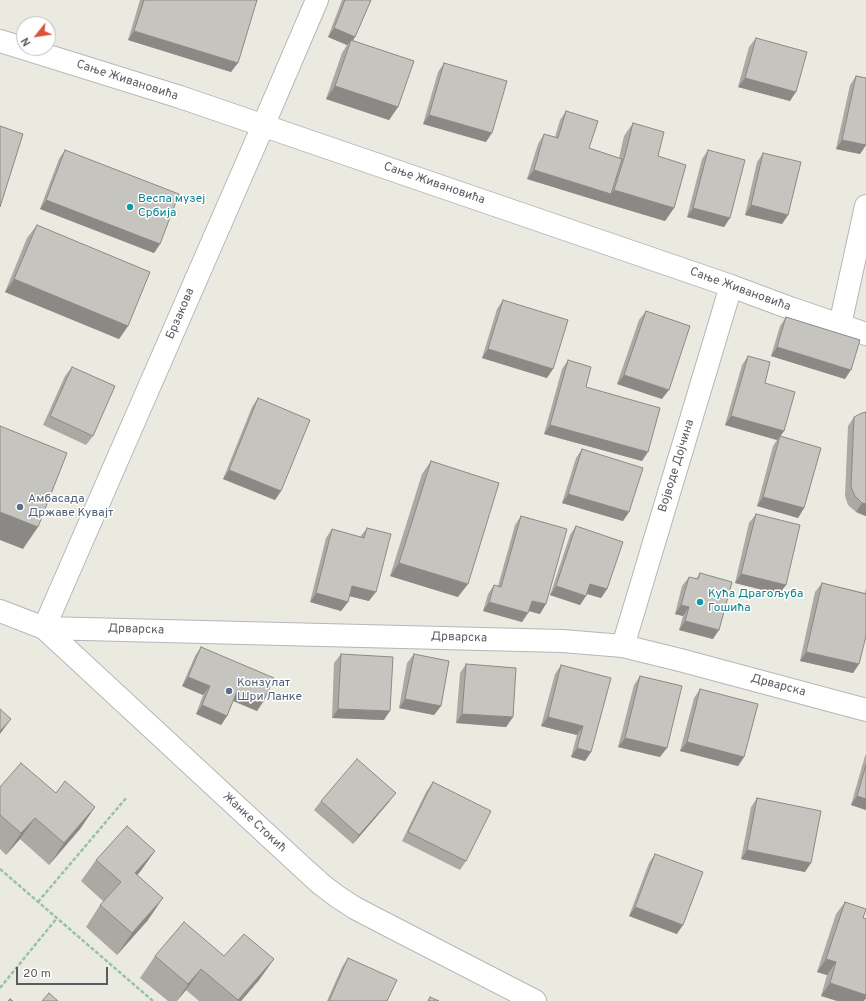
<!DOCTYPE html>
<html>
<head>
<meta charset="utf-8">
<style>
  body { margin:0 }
  #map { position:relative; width:866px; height:1001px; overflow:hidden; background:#ebeae1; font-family:Overpass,sans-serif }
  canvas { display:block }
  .north { position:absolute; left:16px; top:16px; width:40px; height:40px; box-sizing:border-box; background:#fff; border:1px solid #bdbec0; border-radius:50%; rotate:240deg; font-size:11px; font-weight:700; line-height:16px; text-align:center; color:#595c61 }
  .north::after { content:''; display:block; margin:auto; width:14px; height:18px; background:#db5337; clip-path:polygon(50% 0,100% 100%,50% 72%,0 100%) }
  .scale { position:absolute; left:16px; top:967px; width:92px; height:18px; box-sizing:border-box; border:2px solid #595c61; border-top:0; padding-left:5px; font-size:12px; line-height:14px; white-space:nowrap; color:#595c61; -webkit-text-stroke:3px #fff; paint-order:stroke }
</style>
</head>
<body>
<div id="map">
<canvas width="866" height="1001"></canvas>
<div class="north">N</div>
<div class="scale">20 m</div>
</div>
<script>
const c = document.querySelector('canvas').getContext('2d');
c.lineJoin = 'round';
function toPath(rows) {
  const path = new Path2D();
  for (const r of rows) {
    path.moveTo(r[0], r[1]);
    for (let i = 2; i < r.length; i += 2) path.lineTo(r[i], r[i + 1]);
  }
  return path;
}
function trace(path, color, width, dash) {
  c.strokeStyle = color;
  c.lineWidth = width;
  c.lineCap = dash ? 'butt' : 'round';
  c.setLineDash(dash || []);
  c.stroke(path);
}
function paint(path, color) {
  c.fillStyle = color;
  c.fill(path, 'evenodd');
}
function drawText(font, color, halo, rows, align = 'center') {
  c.font = font + ' Overpass,sans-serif';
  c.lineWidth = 3;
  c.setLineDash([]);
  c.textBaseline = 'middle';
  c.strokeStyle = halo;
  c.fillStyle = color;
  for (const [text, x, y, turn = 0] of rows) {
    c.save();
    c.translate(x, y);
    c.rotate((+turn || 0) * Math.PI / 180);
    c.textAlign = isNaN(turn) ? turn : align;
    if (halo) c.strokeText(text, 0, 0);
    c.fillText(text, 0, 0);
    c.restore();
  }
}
const path = toPath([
  [0,869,153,1001],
  [38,902,127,797],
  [0,988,57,918]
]);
const street = toPath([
  [840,325,866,206],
  [0,611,44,628,301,866,322,885,338,897,355,908,376,919,535,1001],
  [44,628,562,641,623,646,680,660,866,710],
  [44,628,256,142,263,126,317,0],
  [623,646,731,286]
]);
const secondary = toPath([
  [0,41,180,97,731,286,790,308,866,334]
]);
const wall = toPath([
  [140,0,257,0,231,72,128,40],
  [342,0,371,0,353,41,398,107,389,120,326,99,342,53,347,45,328,37],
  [756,38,790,101,738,87,749,47],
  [444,63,486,142,423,124,438,72],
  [856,76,866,78,866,145,860,154,836,149,850,85],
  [566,111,589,148,619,158,624,136,633,123,658,156,674,208,665,221,605,203,527,179,538,144,544,134,555,137,560,120],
  [65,150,160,244,154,253,40,209,59,159],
  [708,150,730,218,724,227,687,217,702,159],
  [763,153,788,215,782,224,745,215,757,162],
  [37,225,128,326,119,339,5,292,27,238],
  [503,300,547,378,482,358,497,309],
  [646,311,662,399,617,384,639,320],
  [786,317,845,379,771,356,780,326],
  [748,356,765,383,784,431,780,437,804,508,798,518,757,506,773,446,777,440,725,425,742,365],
  [568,360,586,387,642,461,544,434,562,369],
  [72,367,93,436,86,445,43,425,65,376],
  [258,398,281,491,275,500,223,479,252,407],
  [866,412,866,516,865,516,856,512,848,505,845,496,848,426,854,417],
  [582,449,629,512,623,521,562,503,576,458],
  [431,461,458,597,390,576,422,474],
  [756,514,786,585,779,594,735,583,749,523],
  [521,516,540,614,529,611,522,622,483,611,488,594,494,585,498,586,515,525],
  [576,526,607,589,601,598,587,594,580,605,550,595,570,535],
  [367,528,369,601,349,596,348,602,341,611,310,602,326,538,332,529,360,537],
  [700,573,713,639,679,630,683,616,675,614,682,586,689,577,696,579],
  [822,583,865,593,866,588,866,636,859,664,853,673,800,661,815,592],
  [201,647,263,702,257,711,233,701,227,716,221,725,196,714,203,695,182,686,195,656],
  [341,654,384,720,332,718,334,663],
  [414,654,441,706,434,715,399,708,407,663],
  [466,664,513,717,506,727,456,723,460,673],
  [561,665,591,752,585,761,571,757,577,735,541,726,555,674],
  [640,676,660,757,618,747,634,685],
  [700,689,744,757,738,766,680,751,694,698],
  [866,754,866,810,851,805,865,756],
  [433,782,466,861,460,870,402,841,426,792],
  [0,787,56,793,95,807,80,829,49,865,20,839,6,855,0,849],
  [757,798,805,872,741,859,751,807],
  [321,801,389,802,353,844,314,810],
  [155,851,137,875,148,920,117,955,86,927,100,905,104,902,81,881,96,860],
  [655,854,677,934,629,916,649,863],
  [845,902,863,918,866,919,866,998,864,1001,821,996,827,975,817,972,836,914],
  [155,956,224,956,274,959,259,980,241,1001,199,1001,186,990,177,1001,168,1001,140,978],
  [348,958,387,1001,327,1001,342,967]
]);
const shadedWall = toPath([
  [334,28,355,37,349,46,351,40,347,45,328,37],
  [134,31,238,63,231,72,128,40],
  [745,78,796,92,790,101,738,87],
  [335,86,398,107,389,120,326,99],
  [429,115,492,133,486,142,423,124],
  [842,140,866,145,860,154,836,149],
  [534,170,611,194,614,190,674,208,665,221,605,203,527,179],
  [46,200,160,244,154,253,40,209],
  [751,205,788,215,782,224,745,215],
  [693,208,730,218,724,227,687,217],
  [14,279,128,326,119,339,5,292],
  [777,347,851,370,845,379,771,356],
  [488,349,553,369,547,378,482,358],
  [624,375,669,390,662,399,617,384],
  [731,416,784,431,777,440,725,425],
  [550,425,648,452,642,461,544,434],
  [229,470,281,491,275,500,223,479],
  [568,494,629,512,623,521,562,503],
  [763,497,804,508,798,518,757,506],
  [862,503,866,504,866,516,856,512],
  [0,512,38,527,23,549,0,540],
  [399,563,468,584,458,597,390,576],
  [741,574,786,585,779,594,735,583],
  [590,584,607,589,601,598,584,593],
  [352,586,376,592,369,601,345,595],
  [556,586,586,596,580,605,550,595],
  [316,593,348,602,341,611,310,602],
  [532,601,546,604,540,614,525,610],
  [489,602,528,613,522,622,483,611],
  [681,605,689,607,683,616,675,614],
  [685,621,719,630,713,639,679,630],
  [806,652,859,664,853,673,800,661],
  [188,677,210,686,203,695,182,686],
  [237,691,263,702,257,711,231,700],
  [405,699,441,706,434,715,399,708],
  [202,705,227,716,221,725,196,714],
  [338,709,390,711,384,720,332,718],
  [462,714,513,717,506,727,456,723],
  [548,717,583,726,577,735,541,726],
  [11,719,0,734,0,731],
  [625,738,667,748,660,757,618,747],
  [687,742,744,757,738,766,680,751],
  [577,748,591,752,585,761,571,757],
  [396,793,389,802,353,844,359,835],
  [857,796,866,799,866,810,851,805],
  [95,807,80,829,49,865,64,843],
  [35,818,20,839,6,855,21,833],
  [747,850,811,863,805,872,741,859],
  [155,851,140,872,120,895,135,873],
  [163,898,148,920,117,955,132,933],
  [635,907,683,925,677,934,629,916],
  [274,959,259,980,241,1001,238,1001],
  [826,959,836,962,827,975,817,972],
  [201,969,186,990,177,1001,188,984],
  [830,983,866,995,866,998,864,1001,837,1001,821,996]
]);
const building = toPath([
  [144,0,257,0,238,63,134,31,144,0],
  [345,0,371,0,355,37,334,28,345,0],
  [756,38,807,52,796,92,745,78,756,38],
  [351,40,414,61,398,107,335,86,351,40],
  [444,63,507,81,492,133,429,115,444,63],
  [856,76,866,78,866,145,842,140,856,76],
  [566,111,598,121,589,148,622,159,611,194,534,170,544,134,558,138,566,111],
  [633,123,664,132,658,156,686,165,674,208,614,190,625,155,633,123],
  [0,126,23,134,0,207,0,126],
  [65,150,179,194,160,244,46,200,65,150],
  [708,150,745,160,730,218,693,208,708,150],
  [763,153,801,162,788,215,751,205,763,153],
  [37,225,150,272,128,326,14,279,37,225],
  [503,300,568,320,553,369,488,349,503,300],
  [646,311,690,326,669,390,624,375,646,311],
  [786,317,860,340,851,370,777,347,786,317],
  [748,356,770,362,765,383,795,392,784,431,731,416,748,356],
  [568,360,591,367,586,387,660,408,648,452,550,425,568,360],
  [72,367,115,386,93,436,50,416,72,367],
  [258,398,310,420,281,491,229,470,258,398],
  [866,412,866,504,862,503,855,496,851,487,854,417,862,413,866,412],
  [0,426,67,453,38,527,0,512,0,426],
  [780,436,821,448,804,508,763,497,780,436],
  [582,449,643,468,629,512,568,494,582,449],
  [431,461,499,483,468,584,399,563,431,461],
  [756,514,800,525,786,585,741,574,756,514],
  [521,516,567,529,546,604,532,601,528,613,489,602,494,585,501,587,521,516],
  [576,526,623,542,607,589,590,584,586,596,556,586,576,526],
  [367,528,391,534,376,592,352,586,348,602,316,593,332,529,364,538,367,528],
  [700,573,732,582,719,630,685,621,689,607,681,605,689,577,698,579,700,573],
  [822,583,866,594,866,636,859,664,806,652,822,583],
  [201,647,274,678,263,702,237,691,227,716,202,705,210,686,188,677,201,647],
  [341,654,393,657,390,711,338,709,341,654],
  [414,654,449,661,441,706,405,699,414,654],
  [466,664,516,668,513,717,462,714,466,664],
  [561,665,611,678,591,752,577,748,583,726,548,717,561,665],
  [640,676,682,686,667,748,625,738,640,676],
  [700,689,758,704,744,757,687,742,700,689],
  [0,709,11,719,0,731,0,709],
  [357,759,396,793,359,835,321,801,357,759],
  [21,763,56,793,65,781,95,807,64,843,35,818,21,833,0,815,0,787,21,763],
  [866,765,866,799,857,796,866,765],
  [433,782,491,811,466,861,408,832,433,782],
  [757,798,821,811,811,863,747,850,757,798],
  [127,826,155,851,135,873,163,898,132,933,100,905,121,882,96,860,127,826],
  [655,854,703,872,683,925,635,907,655,854],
  [845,902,866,909,863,918,866,919,866,995,830,983,836,962,826,959,845,902],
  [184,922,224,956,244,934,274,959,238,1000,201,969,188,984,155,956,184,922],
  [348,958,397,980,387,1001,329,1001,348,958],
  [49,993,58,1001,42,1001,49,993],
  [430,997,439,1001,428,1001,430,997],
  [10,999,13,1001,8,1001,10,999]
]);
const markers = [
  [130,207,4,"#0f9aa8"],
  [20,507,4,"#5c6f8a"],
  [700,602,4,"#0f9aa8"],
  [229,691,4,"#5c6f8a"]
];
const streetNames = [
  ["Сање Живановића",127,81,18],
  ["Сање Живановића",434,184,19],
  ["Сање Живановића",740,290,20],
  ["Брзакова",181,314,-67],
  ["Војводе Дојчина",677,466,-73],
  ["Дрварска",136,630,2],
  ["Дрварска",459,638,2],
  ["Дрварска",778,686,15],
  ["Жанке Стокић",254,823,43]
];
const cultureNames = [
  ["Веспа музеј",138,200],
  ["Србија",138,214],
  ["Кућа Драгољуба",708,595],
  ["Гошића",708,609]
];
const serviceNames = [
  ["Амбасада",28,500],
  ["Државе Кувајт",28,514],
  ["Конзулат",237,684],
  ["Шри Ланке",237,698]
];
trace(street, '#b4b6bb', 24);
trace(secondary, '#b5b7bd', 24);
trace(path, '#99c1a8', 2.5, [4, 2]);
trace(street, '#fff', 22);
trace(secondary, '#fff', 22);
paint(wall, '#aaa9a3');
paint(shadedWall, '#8b8985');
paint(building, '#c6c4be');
trace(building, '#8b8985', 1);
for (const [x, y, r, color] of markers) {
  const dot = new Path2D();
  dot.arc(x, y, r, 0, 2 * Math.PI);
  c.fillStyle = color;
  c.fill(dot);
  trace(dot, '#fff', 1.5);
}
drawText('12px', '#595c61', '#fff', streetNames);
drawText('12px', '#0d838f', '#fff', cultureNames, 'left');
drawText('12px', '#4e5e75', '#fff', serviceNames, 'left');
</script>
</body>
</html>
